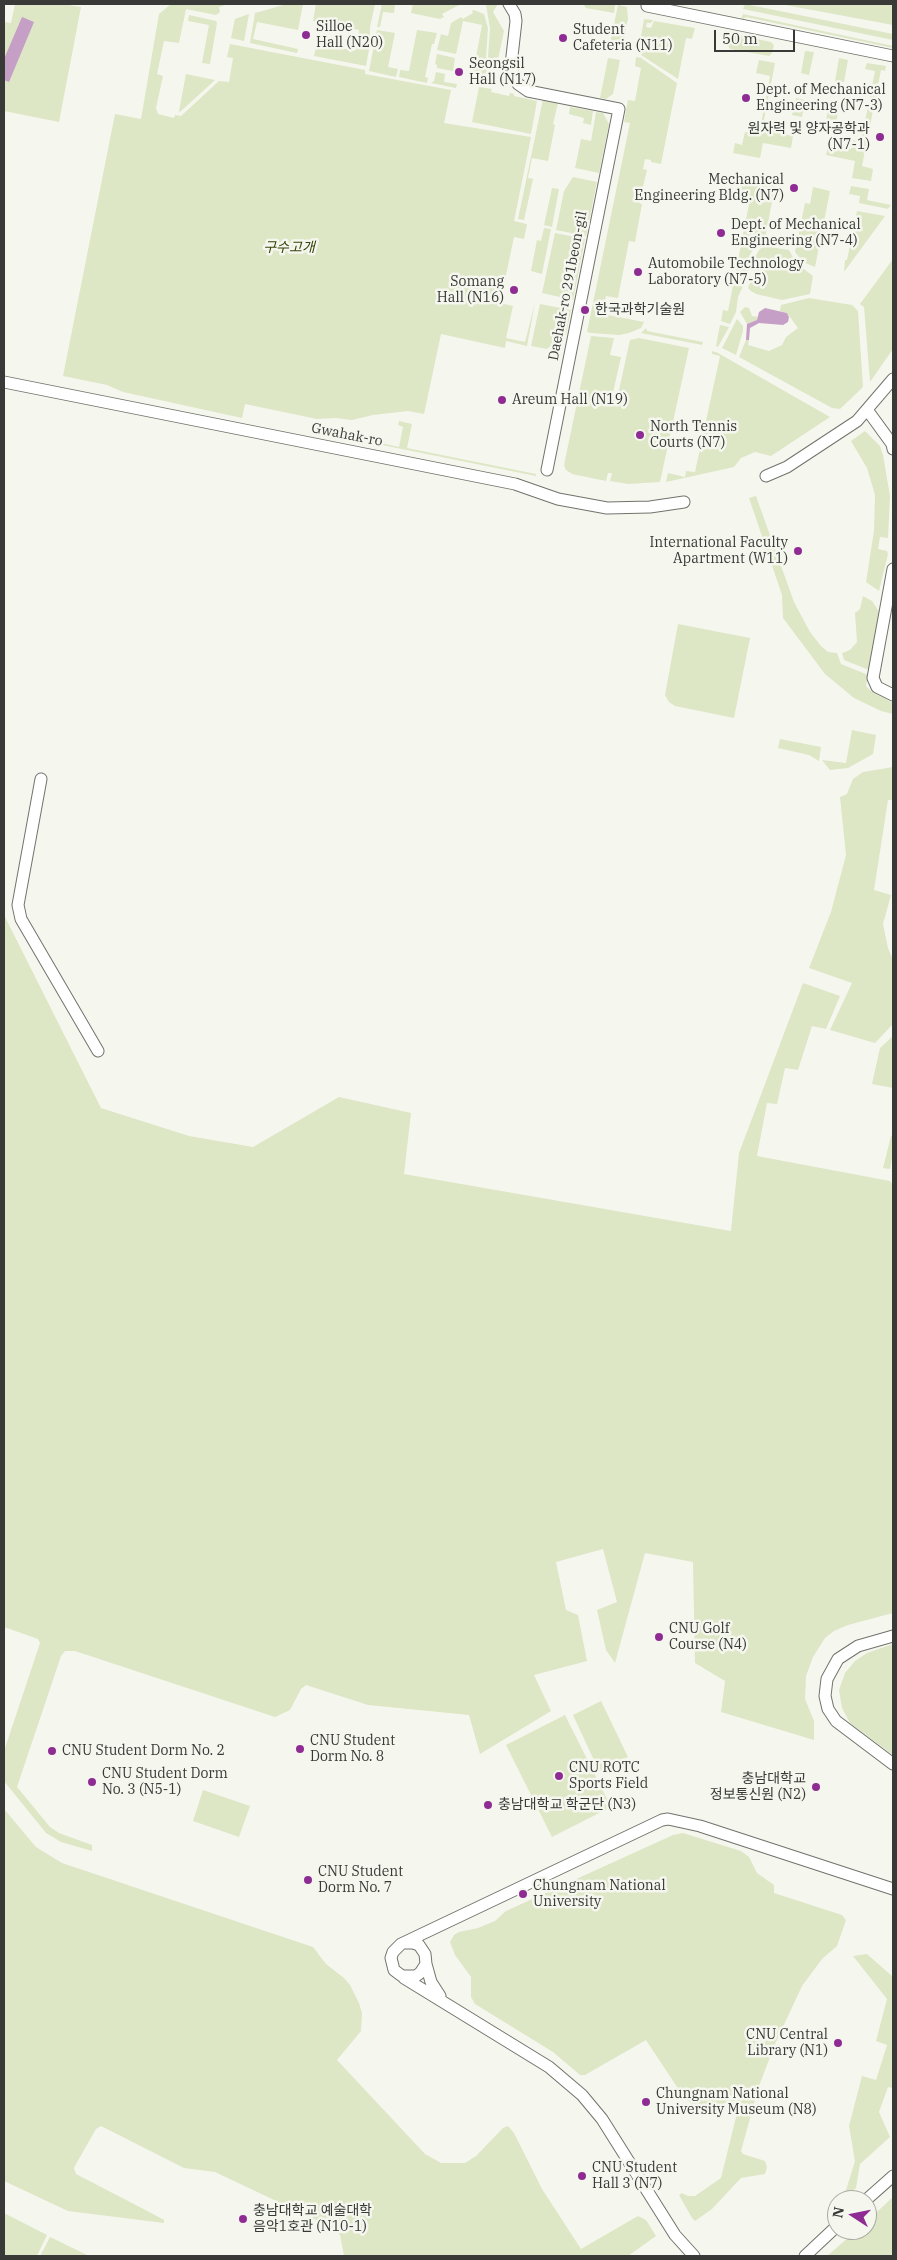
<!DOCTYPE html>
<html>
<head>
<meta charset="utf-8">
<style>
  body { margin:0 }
  #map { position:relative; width:897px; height:2260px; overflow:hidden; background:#f5f7ef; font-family:"IBM Plex Serif",serif }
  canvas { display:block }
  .frame { position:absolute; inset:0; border:5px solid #393a37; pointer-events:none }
  .north { position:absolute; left:827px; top:2190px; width:50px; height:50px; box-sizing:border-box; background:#f5f7ef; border:1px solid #aaaba5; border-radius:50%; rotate:281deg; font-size:14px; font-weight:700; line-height:20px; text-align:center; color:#393a37 }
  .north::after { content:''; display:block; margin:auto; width:18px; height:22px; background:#8f2c93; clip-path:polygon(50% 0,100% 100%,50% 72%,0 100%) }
  .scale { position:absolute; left:714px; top:30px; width:81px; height:22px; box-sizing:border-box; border:2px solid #393a37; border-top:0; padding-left:6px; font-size:15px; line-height:18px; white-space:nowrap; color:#393a37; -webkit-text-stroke:4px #f5f7ef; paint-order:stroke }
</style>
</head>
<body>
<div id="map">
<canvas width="897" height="2260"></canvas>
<div class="frame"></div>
<div class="north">N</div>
<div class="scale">50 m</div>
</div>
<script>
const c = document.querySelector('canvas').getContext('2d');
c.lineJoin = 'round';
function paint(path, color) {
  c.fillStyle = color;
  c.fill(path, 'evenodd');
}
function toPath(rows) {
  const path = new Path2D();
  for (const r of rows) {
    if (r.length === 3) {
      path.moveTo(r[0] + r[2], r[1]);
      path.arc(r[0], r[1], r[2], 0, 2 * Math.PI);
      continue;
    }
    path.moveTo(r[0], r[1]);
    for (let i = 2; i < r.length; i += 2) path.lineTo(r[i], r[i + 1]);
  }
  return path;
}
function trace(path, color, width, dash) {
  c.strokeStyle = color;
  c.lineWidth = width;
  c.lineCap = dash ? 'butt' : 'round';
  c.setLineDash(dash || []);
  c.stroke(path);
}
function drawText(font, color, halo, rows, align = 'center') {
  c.font = font + ' "IBM Plex Serif","Noto Sans KR",serif';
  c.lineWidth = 5;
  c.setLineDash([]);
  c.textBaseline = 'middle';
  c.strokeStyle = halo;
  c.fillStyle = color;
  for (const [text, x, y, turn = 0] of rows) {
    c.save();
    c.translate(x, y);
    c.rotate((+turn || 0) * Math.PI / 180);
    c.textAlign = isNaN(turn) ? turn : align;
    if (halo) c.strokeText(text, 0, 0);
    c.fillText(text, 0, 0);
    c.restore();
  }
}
const green = toPath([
  [15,4,62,4,81,7,59,122,4,111,4,22,11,23],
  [171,4,229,4,219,7,220,12,216,15,186,9,179,43,164,41,157,74,163,76,156,108,158,114,174,118,175,115,181,116,219,81,229,82,233,58,227,57,230,44,365,70,365,74,451,90,444,123,531,137,514,221,527,224,524,239,514,237,505,280,500,279,495,302,513,306,506,338,525,342,535,303,527,346,506,341,505,348,441,334,424,414,408,411,373,415,352,420,336,418,317,419,245,404,242,418,123,392,107,385,63,376,115,114,141,119,159,14],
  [287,4,303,4,298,30,257,22,253,39,298,49,297,53,250,43,255,13],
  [316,4,375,4,370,27,370,42,358,39,359,30,313,21],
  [382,4,395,4,394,13,383,12,380,27,377,27],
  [413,4,461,4,442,14,444,17,440,19,411,13],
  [486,4,498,4,493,12,504,31,495,74,494,75,488,57,490,29],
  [587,4,610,4,615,5,614,13,586,8,584,5],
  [745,4,893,34,893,40,743,9],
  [780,4,893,4,893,25],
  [618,5,627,7,628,19,621,51,609,48],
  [474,10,484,14,488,28,486,57,491,75,489,76,473,73,482,25,463,21,456,54,437,50,441,34,448,36,451,23,461,17,463,19,473,13,472,11],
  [249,14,244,41,231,38,235,19],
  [743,14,893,46,893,48,746,17,741,20],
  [189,15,216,21,217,23,210,64,202,63,209,25,188,21],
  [644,19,653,20,651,23,647,23,646,27,651,28,654,21,695,28,692,39,686,38,678,79,638,53],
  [377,30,395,33,388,67,398,69,396,77,369,71],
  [417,30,437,33,434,44,432,44,425,77,428,78,427,83,399,77,400,70,409,71],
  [733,34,771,42,774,45,772,53,769,56,730,49,728,45,729,36],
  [357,42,370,44,366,66,314,56,317,43,355,51],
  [805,51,814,52,809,75,801,73],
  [437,54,455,58,453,71,437,68,437,65,435,64],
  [636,57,641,58,677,83,661,164,651,162,651,160,645,159,643,169,647,170,639,203,642,204,635,242,629,241,618,298,606,296,603,314,644,322,641,328,629,333,619,335,591,333,587,332,630,123,624,122,628,100,635,101,641,68,635,66],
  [608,58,620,60,613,94,606,99,600,98],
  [839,58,848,60,844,82,835,81],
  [759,60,775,63,764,120,771,122,770,131,793,136,791,148,763,143,760,158,733,153,735,143,742,145,745,132,759,135,770,76,756,73],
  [867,63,886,66,885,71,881,70,862,166,873,169,871,181,852,178,855,161,826,155,828,145,851,149,853,140,861,142,875,71,865,69],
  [436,72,445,74,444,82,457,84,456,88,431,83,434,81],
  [186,74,215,80,180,112,179,111],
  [820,89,6],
  [479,87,492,89,491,92,509,96,510,93,514,94,514,96,537,101,531,134,472,122],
  [796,98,805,100,802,117,792,115],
  [543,99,558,103,553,124,555,125,548,161,532,158,528,178,533,179,524,220,518,219],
  [829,105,839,107,836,123,826,121],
  [570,107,593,111,591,125,583,123,584,118,569,114],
  [596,112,603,113,609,124,599,173,575,168,581,139,591,141],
  [742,174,776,180,765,239,754,247,748,259,748,275,738,297,736,312,730,324,721,321,723,310,728,311,750,199,737,196],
  [573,177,597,182,586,236,556,230,564,191],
  [851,186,869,189,867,200,891,205,888,209,859,203,860,196,849,194],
  [813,187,830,191,815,267,803,262,795,252,805,203,810,204],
  [552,188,559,189,552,227,544,225],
  [857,211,885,216,844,272,845,260,847,260],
  [544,228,551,229,542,274,531,271,537,240,541,241],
  [555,233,585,239,573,300,542,293],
  [764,246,789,250,796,263,813,276,810,294,782,300,756,294,751,291,748,288,754,273,753,261,759,250],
  [893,259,893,349,870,382,864,307,860,304],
  [809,298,852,305,858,311,863,387,840,409,832,408,739,357,746,340,749,340,748,345,769,351,782,345,786,337,798,328,787,313,780,311,781,305],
  [540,304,571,310,566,334,547,349,531,346],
  [745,307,749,308,752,316,758,317,757,320,747,324,740,312],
  [737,319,743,326,743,331,736,355,722,348],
  [720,325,729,327,718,347,716,346],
  [646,328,647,331,703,342,702,345,641,333],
  [591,336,614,338,610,355,621,357,612,397,617,399,630,340,639,338,689,348,660,482,628,484,610,481,612,473,608,473,606,481,572,474,566,470,564,465],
  [712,351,718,353,830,417,771,456,755,452,741,458,734,467,666,482,668,473,685,477,686,471,695,472,720,356,712,354],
  [399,421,412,424,407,448,536,474,536,476,367,442,367,440,399,447,403,427,398,425],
  [865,431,880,446,883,455,890,496,888,538,880,537,878,549,887,551,888,554,879,591,866,582,874,531,875,495,867,468,851,441],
  [756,496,794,602,810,632,821,646,828,652,837,653,841,664,868,675,866,686,870,690,893,703,893,714,881,711,854,698,825,674,783,618,782,595,749,498],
  [863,596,872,601,880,613,869,670,844,660,842,653,850,650,857,642,855,613,860,609],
  [678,624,750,638,734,718,675,706,669,702,665,695],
  [852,730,876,735,873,754,848,768,830,770,822,760,846,763],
  [780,739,821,747,819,761,809,755,778,748],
  [893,767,893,800,888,800,874,890,891,895,883,924,888,948,893,960,893,1024,875,1043,830,1030,852,983,809,968,831,912,846,855,840,797,847,794,853,779,863,772],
  [4,915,101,1108,189,1136,253,1147,339,1097,411,1113,404,1174,731,1231,739,1153,803,983,840,996,826,1029,812,1026,798,1070,785,1068,777,1104,767,1103,757,1156,890,1181,893,1185,893,1613,848,1625,834,1631,825,1638,813,1657,806,1676,805,1699,814,1721,814,1740,721,1712,725,1681,695,1663,693,1562,645,1553,615,1663,606,1650,597,1610,617,1602,603,1549,556,1562,566,1610,578,1615,587,1661,534,1675,551,1711,480,1754,469,1715,368,1705,306,1685,301,1689,290,1710,275,1717,75,1651,65,1651,61,1656,17,1787,50,1827,59,1833,92,1845,92,1851,61,1842,46,1833,4,1781,4,1751,40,1643,38,1639,4,1627],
  [893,1036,893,1088,872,1084,880,1048],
  [893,1134,893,1154,890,1169,883,1168,891,1136],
  [893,1644,893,1755,850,1723,842,1708,839,1690,845,1673,855,1661,867,1653],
  [601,1701,628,1757,599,1771,573,1715],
  [565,1715,611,1807,552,1837,506,1745],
  [203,1790,250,1806,239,1837,193,1821],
  [4,1809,36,1847,62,1863,313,1947,326,1964,344,1978,350,1985,359,2003,362,2013,361,2031,337,2060,425,2154,441,2163,465,2163,476,2156,503,2128,508,2126,514,2133,542,2189,581,2249,638,2216,646,2220,656,2236,628,2256,344,2256,340,2235,329,2226,215,2172,184,2168,101,2126,96,2129,76,2164,74,2168,76,2174,155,2215,164,2220,164,2223,68,2211,4,2181],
  [683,1833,741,1851,749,1857,757,1873,774,1885,774,1893,842,1915,846,1920,837,1946,822,1959,802,1986,775,2044,759,2086,741,2151,743,2154,765,2161,767,2167,765,2174,741,2178,712,2209,695,2221,692,2218,679,2195,682,2193,688,2196,695,2196,721,2178,738,2109,737,2101,731,2101,710,2109,694,2106,683,2096,646,2040,585,2075,580,2075,553,2052,475,2004,471,1997,471,1977,455,1955,450,1942,454,1935,459,1932,478,1928,495,1921,506,1911,673,1835],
  [867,1954,893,1977,893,2088,888,2087,879,2112,890,2137,860,2164,856,2188,843,2200,855,2161,849,2126,862,2076,876,2080,887,2045,876,2041,887,1999,853,1956],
  [893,2197,893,2256,827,2256,857,2230,867,2230,867,2221],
  [4,2213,47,2235,37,2256,4,2256],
  [50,2237,89,2256,40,2256]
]);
const water = toPath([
  [22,17,34,22,9,82,4,80,4,59],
  [765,308,787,313,789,317,788,322,783,325,759,323,750,328,749,340,746,340,747,324,757,320,759,312]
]);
const minor = toPath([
  [509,4,515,14,516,21,511,65,514,78,518,84,528,91,619,109,547,470],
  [647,6,893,56],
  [4,382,515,484,558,499,607,508,650,507,684,502],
  [868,411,892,444,893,449],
  [766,476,787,467,857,421,893,379],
  [893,569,873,678,877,687,893,695],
  [41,779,18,905,21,919,98,1051],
  [893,1636,858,1646,838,1659,827,1679,825,1696,828,1709,836,1721,893,1764],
  [404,1943,413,1943,419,1945,425,1954,426,1964,420,1973,416,1976,402,1976,394,1970,391,1958,393,1952,401,1944,662,1820,668,1819,700,1826,893,1889],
  [426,1964,431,1982,440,1996],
  [404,1978,549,2067,582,2095,602,2119,675,2235,694,2256],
  [866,2200,893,2176],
  [805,2256,837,2226]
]);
const markers = [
  [306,35,5,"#8f2c93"],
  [563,38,5,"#8f2c93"],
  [459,72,5,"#8f2c93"],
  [746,98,5,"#8f2c93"],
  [880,137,5,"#8f2c93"],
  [794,188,5,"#8f2c93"],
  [721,233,5,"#8f2c93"],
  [638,272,5,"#8f2c93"],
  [514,290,5,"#8f2c93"],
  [585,310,5,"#8f2c93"],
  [502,400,5,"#8f2c93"],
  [640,435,5,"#8f2c93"],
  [798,551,5,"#8f2c93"],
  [659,1637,5,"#8f2c93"],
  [300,1749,5,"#8f2c93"],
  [52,1751,5,"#8f2c93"],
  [559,1776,5,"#8f2c93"],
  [92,1782,5,"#8f2c93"],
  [816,1787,5,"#8f2c93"],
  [488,1805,5,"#8f2c93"],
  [308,1880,5,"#8f2c93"],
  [523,1894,5,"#8f2c93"],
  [838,2043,5,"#8f2c93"],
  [646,2102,5,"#8f2c93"],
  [582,2176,5,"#8f2c93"],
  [243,2219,5,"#8f2c93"]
];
const poiNames = [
  ["Silloe",316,27],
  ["Hall (N20)",316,43],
  ["Student",573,30],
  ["Cafeteria (N11)",573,46],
  ["Seongsil",469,64],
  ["Hall (N17)",469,80],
  ["Dept. of Mechanical",756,90],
  ["Engineering (N7-3)",756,106],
  ["원자력 및 양자공학과",870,129,"right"],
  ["(N7-1)",870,145,"right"],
  ["Mechanical",784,180,"right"],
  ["Engineering Bldg. (N7)",784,196,"right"],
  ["Dept. of Mechanical",731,225],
  ["Engineering (N7-4)",731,241],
  ["Automobile Technology",648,264],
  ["Laboratory (N7-5)",648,280],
  ["Somang",504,282,"right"],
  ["Hall (N16)",504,298,"right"],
  ["한국과학기술원",595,310],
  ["Areum Hall (N19)",512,400],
  ["North Tennis",650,427],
  ["Courts (N7)",650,443],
  ["International Faculty",788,543,"right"],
  ["Apartment (W11)",788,559,"right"],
  ["CNU Golf",669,1629],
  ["Course (N4)",669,1645],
  ["CNU Student",310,1741],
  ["Dorm No. 8",310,1757],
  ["CNU Student Dorm No. 2",62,1751],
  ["CNU ROTC",569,1768],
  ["Sports Field",569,1784],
  ["CNU Student Dorm",102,1774],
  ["No. 3 (N5-1)",102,1790],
  ["충남대학교",806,1779,"right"],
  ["정보통신원 (N2)",806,1795,"right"],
  ["충남대학교 학군단 (N3)",498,1805],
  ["CNU Student",318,1872],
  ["Dorm No. 7",318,1888],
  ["Chungnam National",533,1886],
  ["University",533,1902],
  ["CNU Central",828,2035,"right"],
  ["Library (N1)",828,2051,"right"],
  ["Chungnam National",656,2094],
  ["University Museum (N8)",656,2110],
  ["CNU Student",592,2168],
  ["Hall 3 (N7)",592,2184],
  ["충남대학교 예술대학",253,2211],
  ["음악1호관 (N10-1)",253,2227]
];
const parkNames = [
  ["구수고개",289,248]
];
const streetNames = [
  ["Daehak-ro 291beon-gil",568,286,-79],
  ["Gwahak-ro",347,435,11]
];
paint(green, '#dde6c5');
paint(water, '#c69fc6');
trace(minor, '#71736c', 13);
trace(minor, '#fff', 11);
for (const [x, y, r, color] of markers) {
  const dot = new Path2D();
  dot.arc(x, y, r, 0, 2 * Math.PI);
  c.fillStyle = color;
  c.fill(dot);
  trace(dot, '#f5f7ef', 2);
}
drawText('14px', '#393a37', '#f5f7ef', poiNames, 'left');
drawText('italic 14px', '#384306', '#f5f7ef', parkNames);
drawText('14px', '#393a37', '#f5f7ef', streetNames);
</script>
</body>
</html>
